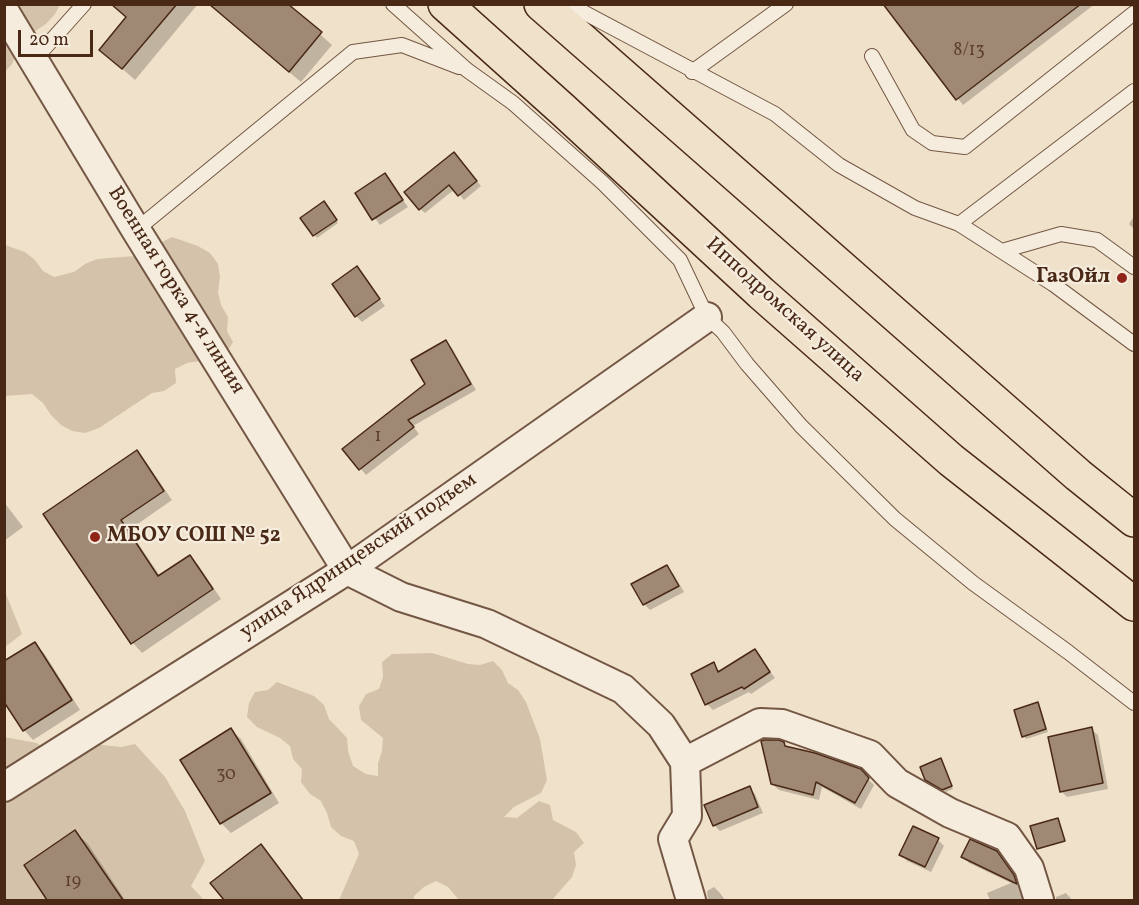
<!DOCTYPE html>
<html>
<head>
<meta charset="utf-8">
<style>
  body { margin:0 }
  #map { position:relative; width:1139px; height:905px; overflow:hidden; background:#f0e2ca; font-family:Vollkorn,serif }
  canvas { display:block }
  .frame { position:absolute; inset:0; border:6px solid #492816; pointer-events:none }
  .scale { position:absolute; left:18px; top:30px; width:75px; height:27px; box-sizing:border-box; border:3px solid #492816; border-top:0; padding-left:8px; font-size:18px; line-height:21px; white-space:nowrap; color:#492816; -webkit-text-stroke:4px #f5ecdd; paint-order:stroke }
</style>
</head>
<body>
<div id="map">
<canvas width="1139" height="905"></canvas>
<div class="frame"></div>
<div class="scale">20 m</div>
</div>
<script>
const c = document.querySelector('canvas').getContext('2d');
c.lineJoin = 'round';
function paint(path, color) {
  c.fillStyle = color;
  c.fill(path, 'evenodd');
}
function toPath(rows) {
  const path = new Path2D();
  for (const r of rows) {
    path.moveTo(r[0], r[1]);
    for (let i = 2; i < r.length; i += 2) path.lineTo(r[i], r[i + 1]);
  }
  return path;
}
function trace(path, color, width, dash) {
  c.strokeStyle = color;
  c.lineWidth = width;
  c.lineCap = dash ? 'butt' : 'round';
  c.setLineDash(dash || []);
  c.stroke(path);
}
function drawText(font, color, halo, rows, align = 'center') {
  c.font = font + ' Vollkorn,serif';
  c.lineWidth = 4.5;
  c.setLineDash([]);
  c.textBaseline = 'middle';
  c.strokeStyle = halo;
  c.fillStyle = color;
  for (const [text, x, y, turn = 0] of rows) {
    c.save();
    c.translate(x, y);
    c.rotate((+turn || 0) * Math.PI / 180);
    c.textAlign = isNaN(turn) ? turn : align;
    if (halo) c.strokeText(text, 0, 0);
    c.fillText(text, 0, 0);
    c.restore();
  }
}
const green = toPath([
  [5,5,60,5,55,14,46,24,23,39,12,64,5,72],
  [172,237,198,246,210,253,218,264,220,277,218,292,221,305,228,317,227,331,233,342,226,354,214,359,187,363,175,369,176,383,164,391,152,393,99,428,85,433,72,431,61,425,51,415,43,403,32,394,5,396,5,245,25,252,35,260,43,271,54,277,74,272,85,264,97,259,135,256],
  [4,589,22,634,5,647,4,647],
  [432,653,468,664,480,665,493,661,502,670,508,683,518,690,526,702,540,739,547,780,541,793,514,807,504,817,517,818,539,801,550,805,553,820,576,832,584,843,574,852,576,865,572,877,552,900,459,900,448,887,436,881,424,887,414,896,414,900,339,900,359,854,354,841,341,836,331,827,327,813,321,801,310,794,301,782,302,769,293,759,290,746,280,738,257,727,247,717,249,703,255,692,268,690,277,682,314,696,324,705,329,719,347,738,348,751,353,766,366,774,378,776,378,763,382,751,383,738,361,720,359,706,366,694,379,689,383,677,382,662,392,654],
  [4,737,37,743,62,764,72,757,85,753,94,744,121,747,135,744,165,777,185,811,205,861,191,886,204,900,5,900]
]);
const shadow = toPath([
  [113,4,198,4,135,80,101,50,127,18],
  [208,4,286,4,332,45,301,82],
  [885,4,1095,4,963,105],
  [459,159,481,186,464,200,455,189,425,213,420,209],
  [385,175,408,207,380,225,357,193],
  [326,206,338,223,317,238,302,218],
  [1134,216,1134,229,1129,224],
  [357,268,385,306,362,322,356,316],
  [446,342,452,348,476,390,413,426,419,434,366,475,344,449,427,385],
  [136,452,146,462,172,500,129,530,160,576,190,556,199,566,221,599,142,653,133,643,45,515],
  [4,502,23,527,4,541],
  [667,567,673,573,684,592,650,610,644,604],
  [35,644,44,653,80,710,33,740,24,730],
  [755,651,775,678,751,694,749,692,713,710,707,704,713,664,721,673],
  [1037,704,1040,707,1048,732,1026,739,1024,736],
  [1091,729,1098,735,1108,789,1067,797,1061,791],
  [231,730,241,739,279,803,231,833,221,823,182,760],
  [784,744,788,748,860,771,874,785,861,809,822,787,819,800,779,790,772,784],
  [940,760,953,789,946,792,930,782],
  [749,788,755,794,763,813,720,831,714,825],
  [75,832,88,844,125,900,49,900,26,866],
  [938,840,944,846,931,872,907,861,901,854],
  [270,856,304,900,225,900,212,883],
  [963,856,1002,859,1020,883,1025,900,990,900,987,893,1011,883,969,863],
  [714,887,720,893,725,900,708,900,707,891],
  [1066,893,1072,900,1056,900,1056,897]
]);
const building = toPath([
  [111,4,177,4,122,69,99,50,126,17,111,4],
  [209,4,288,4,322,32,289,72,209,4],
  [883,4,1081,4,956,100,883,4],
  [454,152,477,181,458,196,449,185,419,210,404,192,454,152],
  [385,173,403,200,372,220,355,193,385,173],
  [324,201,337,220,313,236,300,218,324,201],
  [357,266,380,299,355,317,332,284,357,266],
  [446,340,471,384,408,420,414,427,359,470,342,449,425,384,411,360,446,340],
  [137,450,164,491,121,520,158,576,190,555,213,589,131,644,43,514,137,450],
  [667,565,679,586,643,605,631,584,667,565],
  [35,642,72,700,23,731,4,702,4,661,35,642],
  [755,649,770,672,744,689,742,687,705,705,691,674,714,662,718,672,755,649],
  [1038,702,1046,729,1022,737,1014,710,1038,702],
  [1092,727,1103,783,1060,792,1048,737,1092,727],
  [231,728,271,793,220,824,180,760,231,728],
  [764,740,779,740,784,742,785,746,815,753,861,769,869,778,855,803,816,782,813,795,771,784,761,741,764,740],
  [941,758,952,786,942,790,925,780,920,767,941,758],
  [750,786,758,807,713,826,704,805,750,786],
  [1058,818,1065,841,1037,849,1030,826,1058,818],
  [913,826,939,838,925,867,899,855,913,826],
  [75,830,123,900,47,900,24,865,75,830],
  [970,839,997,851,1014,875,1017,884,961,857,970,839],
  [261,844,303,900,224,900,210,883,261,844]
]);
const lane = toPath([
  [393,4,467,70,513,103,603,183,680,260,707,317,723,332,747,364,801,426,895,519,973,583,1068,652,1134,703],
  [568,4,775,114,839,165,915,208,959,224,1053,284,1134,344],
  [872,56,913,130,932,143,965,147,1134,13],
  [34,60,84,4],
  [692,72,786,4],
  [959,224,1134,91],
  [136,230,353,52,402,45,459,67],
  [1002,251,1061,234,1097,240,1134,267]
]);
const street = toPath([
  [4,11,136,230,347,570,401,597,487,624,623,689,661,725,685,762,687,816,673,839,691,900],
  [685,762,760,723,782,724,870,755,897,783,950,813,1007,837,1029,868,1039,900],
  [4,787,347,570,707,317]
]);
const highway = toPath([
  [445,4,562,109,761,293,951,460,1134,604],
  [541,4,1078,475,1134,520]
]);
const markers = [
  [1122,278,6,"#8f2418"],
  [95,537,6,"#8f2418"]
];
const numberNames = [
  ["8/13",969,52],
  ["1",378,438],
  ["30",226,776],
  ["19",73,883]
];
const poiNames = [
  ["ГазОйл",1110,278],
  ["МБОУ СОШ № 52",107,537,"left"]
];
const streetNames = [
  ["Военная горка 4-я линия",175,291,58],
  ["Ипподромская улица",784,311,42],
  ["улица Ядринцевский подъем",359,557,-34]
];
paint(green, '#d4c2ab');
paint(shadow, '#0003');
paint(building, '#a08974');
trace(building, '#492816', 1.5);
trace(lane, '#735643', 16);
trace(street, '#735643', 32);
trace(highway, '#492816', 36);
trace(lane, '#f5ecdd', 14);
trace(street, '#f5ecdd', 28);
trace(highway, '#f0e2ca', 33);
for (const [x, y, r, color] of markers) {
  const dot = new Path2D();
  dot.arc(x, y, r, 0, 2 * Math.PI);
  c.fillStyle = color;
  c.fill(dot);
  trace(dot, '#f5ecdd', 2);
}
drawText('18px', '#5f402e', null, numberNames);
drawText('bold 21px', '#492816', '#f5ecdd', poiNames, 'right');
drawText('21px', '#492816', '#f5ecdd', streetNames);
</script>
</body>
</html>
